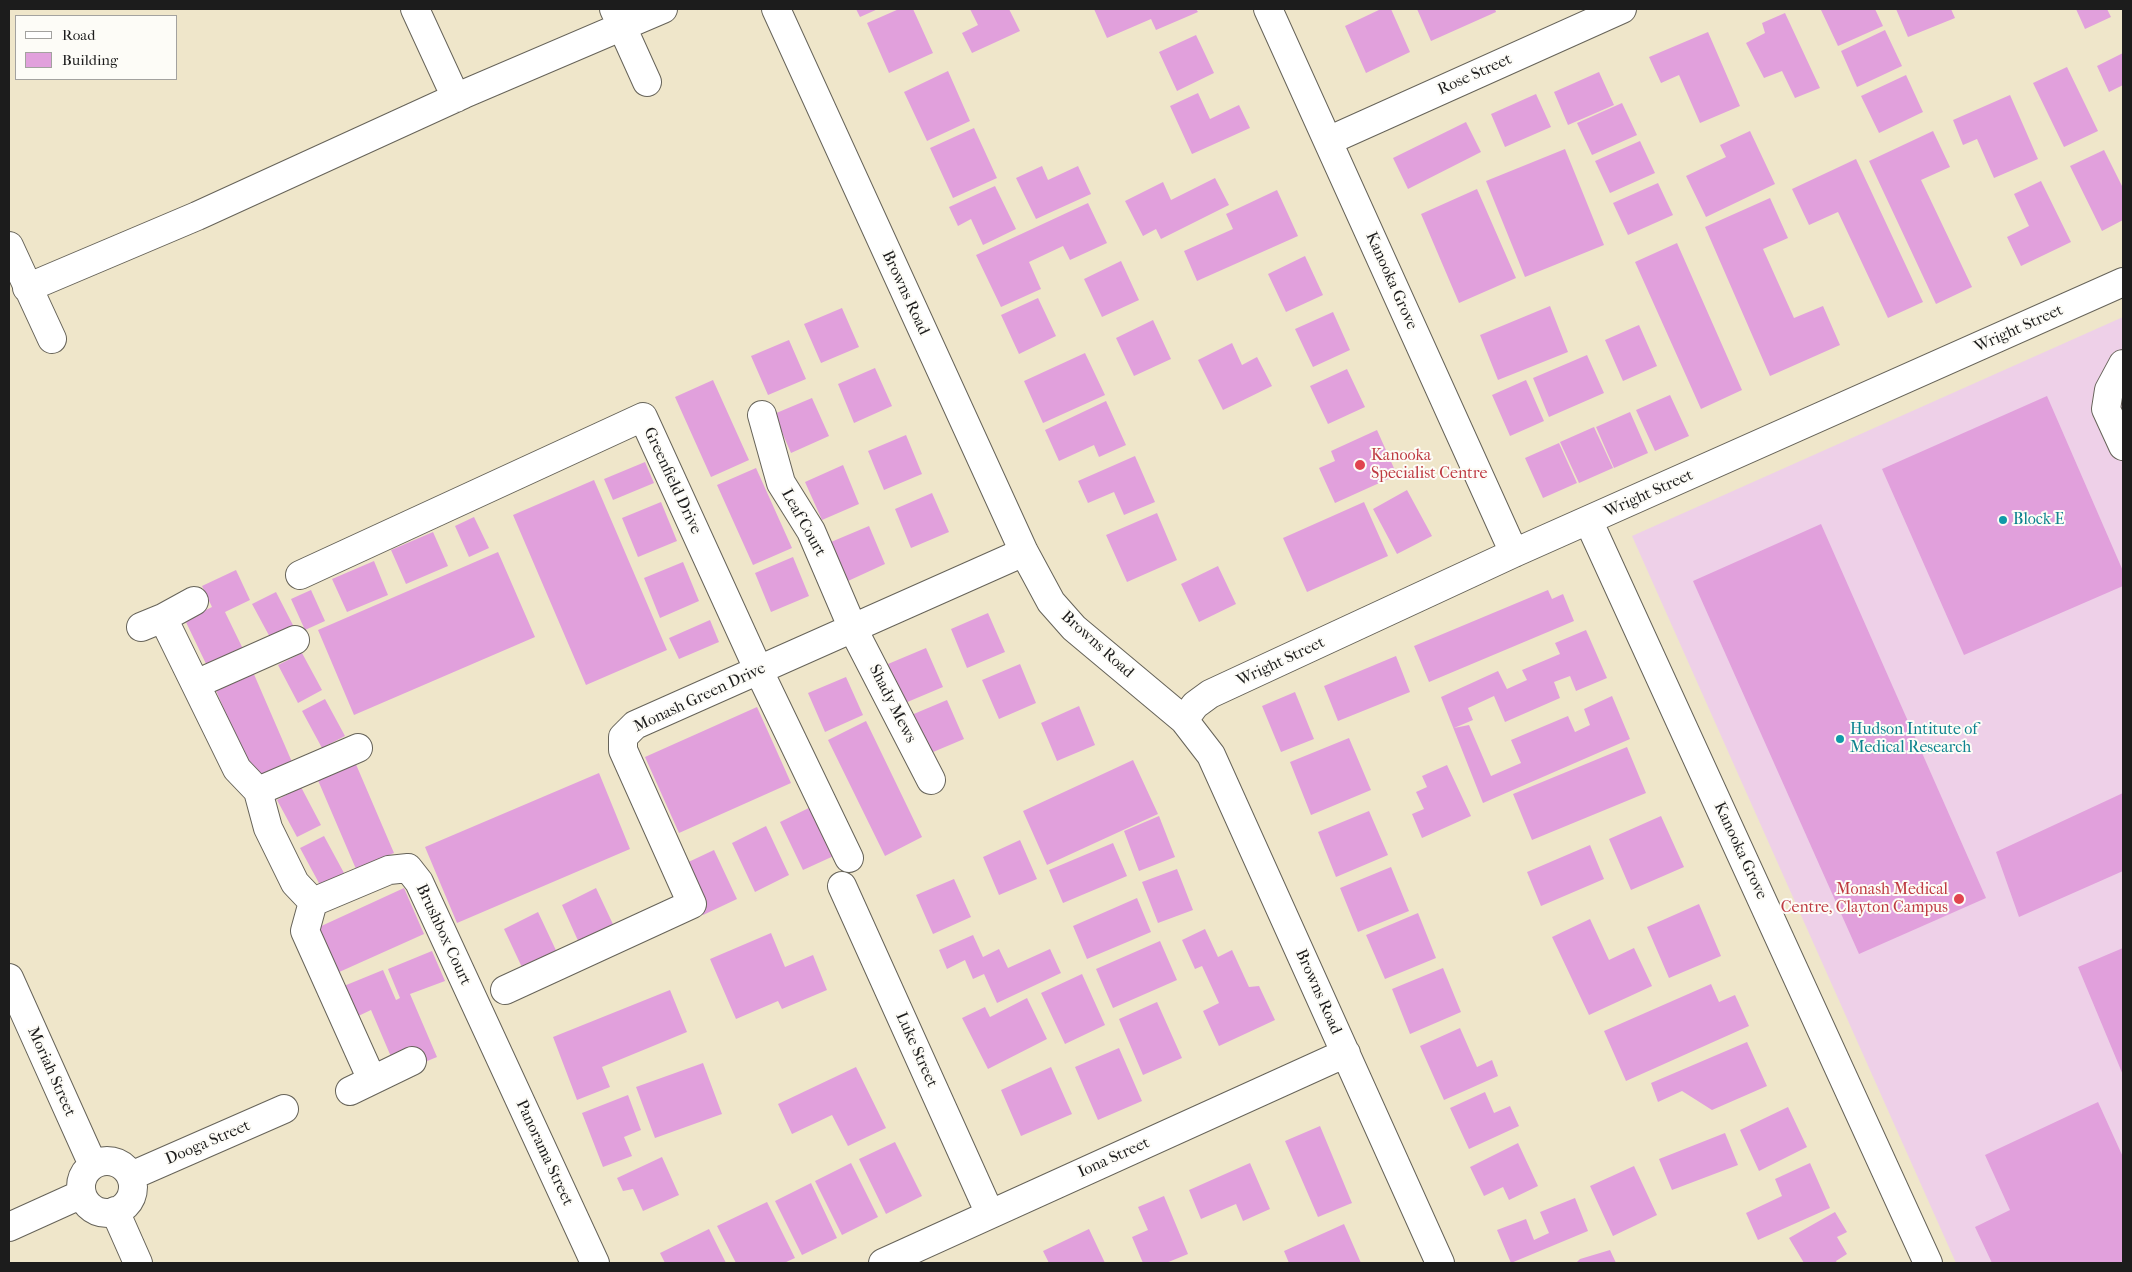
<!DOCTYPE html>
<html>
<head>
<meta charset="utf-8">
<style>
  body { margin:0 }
  #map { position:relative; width:2132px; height:1272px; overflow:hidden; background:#efe6ca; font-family:"IM FELL French Canon",serif }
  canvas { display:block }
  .frame { position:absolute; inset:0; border:10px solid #1c1c1c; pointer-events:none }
  .legend { position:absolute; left:15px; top:15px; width:162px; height:65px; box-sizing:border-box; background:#fdfcf7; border:1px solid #a3a29f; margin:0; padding:6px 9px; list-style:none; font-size:15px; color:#1c1c1c }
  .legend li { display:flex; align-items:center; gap:10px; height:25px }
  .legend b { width:25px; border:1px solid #a3a29f }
</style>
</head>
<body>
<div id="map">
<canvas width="2132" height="1272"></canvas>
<div class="frame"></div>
<ul class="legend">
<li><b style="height:6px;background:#fff"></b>Road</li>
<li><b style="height:14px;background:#e1a0dc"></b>Building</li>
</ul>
</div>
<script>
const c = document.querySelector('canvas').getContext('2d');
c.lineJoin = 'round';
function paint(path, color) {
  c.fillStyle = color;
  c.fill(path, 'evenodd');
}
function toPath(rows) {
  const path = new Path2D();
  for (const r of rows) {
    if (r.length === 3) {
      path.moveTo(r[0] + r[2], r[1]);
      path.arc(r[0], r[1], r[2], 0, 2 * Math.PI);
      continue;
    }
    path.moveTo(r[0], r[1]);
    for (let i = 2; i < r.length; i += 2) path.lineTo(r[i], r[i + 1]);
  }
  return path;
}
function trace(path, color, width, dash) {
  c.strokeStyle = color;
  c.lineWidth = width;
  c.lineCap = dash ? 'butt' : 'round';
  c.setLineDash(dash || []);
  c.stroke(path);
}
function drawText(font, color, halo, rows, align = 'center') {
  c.font = font + ' "IM FELL French Canon",serif';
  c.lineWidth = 4;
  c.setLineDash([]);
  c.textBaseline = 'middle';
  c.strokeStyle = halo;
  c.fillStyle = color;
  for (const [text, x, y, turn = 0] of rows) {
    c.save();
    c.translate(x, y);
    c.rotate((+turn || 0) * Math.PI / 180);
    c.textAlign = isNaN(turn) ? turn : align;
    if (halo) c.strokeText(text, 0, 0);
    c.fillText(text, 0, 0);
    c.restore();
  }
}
const built = toPath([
  [2123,317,2123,1263,1956,1263,1632,536]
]);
const building = toPath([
  [856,9,878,9,860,17],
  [899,9,913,9,933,53,889,73,867,23],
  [970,9,1009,9,1020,31,972,53,962,33,978,25],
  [1094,9,1196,9,1198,12,1156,30,1151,19,1107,38],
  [1381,9,1391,9,1410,52,1366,73,1345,26],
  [1417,9,1495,9,1496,12,1431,41],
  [1824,9,1875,9,1883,26,1838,46,1821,10],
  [1896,9,1951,9,1955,18,1908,37],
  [2076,9,2107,9,2111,17,2085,29],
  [1785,13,1820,88,1795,98,1782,71,1764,78,1746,43,1765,33,1762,23],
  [1885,30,1902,66,1857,87,1841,51],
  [1708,32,1740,106,1700,123,1679,75,1661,83,1649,57],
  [1196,35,1214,73,1177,91,1159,52],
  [2123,53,2123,85,2109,92,2097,66],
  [2067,67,2098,131,2064,147,2033,83],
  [948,71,970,121,927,141,904,92],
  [1599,72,1614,105,1568,125,1554,92],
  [1906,75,1923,112,1879,133,1861,96],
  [1198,93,1210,119,1239,105,1250,128,1192,154,1170,106],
  [1536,94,1551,127,1505,147,1491,114],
  [2010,95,2038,159,1994,178,1977,139,1963,145,1953,120],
  [1622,103,1637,135,1592,155,1577,123],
  [1466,122,1481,152,1408,189,1393,158],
  [974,128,997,178,953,198,930,148],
  [1750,131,1775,184,1706,217,1686,176,1726,157,1720,145],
  [1933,131,1950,167,1921,180,1972,287,1936,304,1869,161],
  [1640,141,1655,173,1610,193,1595,161],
  [1565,149,1604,245,1525,277,1486,181],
  [2104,150,2123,188,2123,220,2102,231,2070,166],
  [1856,159,1923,302,1888,318,1838,212,1809,225,1792,189],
  [1042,166,1048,180,1078,166,1091,194,1036,219,1016,178],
  [1215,178,1229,205,1161,239,1156,229,1143,236,1125,201,1163,182,1171,200],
  [2041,181,2071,242,2021,266,2007,237,2029,226,2014,194],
  [1658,183,1673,215,1628,235,1613,203],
  [995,186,1016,229,983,245,971,219,958,226,949,207],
  [1477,189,1516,278,1459,303,1421,214],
  [1277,190,1298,236,1197,281,1184,251,1233,229,1226,214],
  [1770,198,1788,238,1763,249,1794,318,1823,306,1840,345,1770,376,1705,227],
  [1088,203,1107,243,1070,260,1063,246,1029,262,1041,289,1001,307,976,255],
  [1677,243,1742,390,1701,409,1635,262],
  [1305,256,1323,295,1286,312,1268,274],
  [1121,261,1139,300,1102,317,1084,279],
  [1038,298,1056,336,1019,354,1001,315],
  [1550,306,1568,352,1498,380,1480,335],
  [842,308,859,347,821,363,804,324],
  [1333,312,1350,350,1313,367,1295,329],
  [1153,320,1171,359,1134,376,1116,338],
  [1639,325,1657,366,1623,381,1605,340],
  [789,340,806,379,768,395,751,356],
  [1232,343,1242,365,1257,357,1272,386,1223,410,1198,360],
  [1085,353,1105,395,1043,423,1024,381],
  [1587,355,1604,393,1549,417,1533,378],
  [875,368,892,406,854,423,838,384],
  [1347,369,1365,407,1328,424,1310,386],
  [713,380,749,460,711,477,675,397],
  [1526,380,1544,421,1510,436,1492,395],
  [1670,395,1689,436,1655,451,1636,410],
  [2047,396,2123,571,2123,586,1964,655,1882,469],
  [812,398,829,436,791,453,774,414],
  [1106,401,1126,445,1099,457,1094,445,1059,461,1045,430],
  [1630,412,1648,453,1614,468,1596,427],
  [1594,427,1613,468,1579,483,1560,442],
  [1377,430,1397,475,1335,503,1319,468,1335,461,1331,451],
  [906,435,922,474,884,490,868,451],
  [1559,443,1577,483,1543,498,1525,458],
  [1135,456,1155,502,1124,515,1114,492,1088,503,1078,481],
  [645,462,654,483,613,500,604,479],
  [843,465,859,504,822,520,805,482],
  [756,468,792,548,753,565,717,485],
  [594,480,667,650,586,685,513,515],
  [1407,490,1432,536,1397,554,1373,509],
  [932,493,949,532,911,548,895,509],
  [661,502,677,541,638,557,622,518],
  [1364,502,1388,556,1307,592,1283,538],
  [1157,513,1177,560,1127,582,1106,535],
  [474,517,489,548,469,557,455,526],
  [1821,524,1986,898,1859,954,1693,581],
  [869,526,885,564,848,581,831,542],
  [433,532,448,566,406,584,391,550],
  [498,552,535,637,354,715,318,630],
  [793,557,809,596,771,612,755,573],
  [374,561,388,595,347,612,332,579],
  [683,562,699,601,660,618,644,578],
  [1218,566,1236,604,1199,622,1181,584],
  [236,570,250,600,225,612,244,651,208,668,185,620,212,607,202,586],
  [311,590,325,621,305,630,291,599],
  [1548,590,1552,599,1563,594,1574,621,1429,682,1414,646],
  [276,592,295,629,272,641,252,604],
  [988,613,1005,652,967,668,951,629],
  [710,620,719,642,679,659,669,638],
  [1586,630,1607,678,1576,691,1570,676,1554,682,1560,698,1505,722,1494,696,1468,708,1473,720,1454,728,1469,725,1491,776,1521,763,1511,740,1568,716,1575,732,1590,725,1584,709,1612,696,1630,739,1483,803,1441,697,1498,671,1507,689,1527,680,1522,670,1560,654,1555,643],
  [926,648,943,687,905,703,888,664],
  [302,653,322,690,298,703,278,665],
  [1396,656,1410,692,1338,721,1324,686],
  [1020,664,1036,703,999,719,982,680],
  [253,672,292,762,253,779,215,688],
  [846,677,863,715,825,732,808,693],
  [1295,692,1314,739,1281,752,1262,706],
  [325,699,345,736,322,748,302,711],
  [947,700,964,739,926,755,909,716],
  [1079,706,1095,745,1057,761,1041,723],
  [757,707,791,783,679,833,645,757],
  [866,721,922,837,885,856,828,740],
  [1349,738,1371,790,1311,815,1290,762],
  [1627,747,1646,793,1532,840,1513,794],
  [1133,760,1158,814,1047,865,1023,811],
  [355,762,394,853,356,869,317,778],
  [1447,765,1471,816,1422,838,1412,814,1424,809,1416,792,1427,787,1422,776],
  [599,773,630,849,457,923,425,847],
  [301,787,321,825,297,837,277,800],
  [2123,793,2123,871,2019,917,1996,852],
  [815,805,838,854,803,870,780,822],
  [1369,811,1388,855,1336,877,1318,832],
  [1159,816,1175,857,1139,871,1124,831],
  [1661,816,1684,867,1631,890,1609,839],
  [766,826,789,875,755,892,732,843],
  [324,836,344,873,320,885,300,848],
  [1020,840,1037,879,999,895,983,857],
  [1113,843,1127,876,1063,903,1049,870],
  [1590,845,1604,879,1541,906,1527,872],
  [714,850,737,899,703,915,680,866],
  [1391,867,1409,911,1358,932,1340,888],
  [1177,869,1193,910,1158,923,1142,882],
  [954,879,971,917,933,934,916,895],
  [404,888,424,934,337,973,317,928],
  [596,888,619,937,584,954,562,905],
  [1137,898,1151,932,1087,959,1073,926],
  [1699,904,1721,956,1669,978,1647,927],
  [538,912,561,961,527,978,504,929],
  [1418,913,1436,958,1385,979,1366,935],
  [1590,919,1609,960,1634,948,1652,986,1589,1015,1552,937],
  [1205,929,1218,957,1232,950,1249,987,1259,986,1275,1020,1219,1046,1203,1011,1219,1003,1202,966,1195,969,1182,940],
  [771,933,785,967,813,955,827,990,782,1009,778,1001,736,1019,710,959],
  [973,935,983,957,999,949,1008,968,1050,949,1061,973,997,1003,984,974,973,979,965,960,947,969,939,950],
  [1160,941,1177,980,1113,1008,1096,969],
  [2123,948,2123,1075,2078,967],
  [432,951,445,981,410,994,437,1057,398,1073,371,1010,352,1019,339,988,383,970,396,1000,400,998,388,969],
  [1443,968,1461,1012,1410,1034,1392,989],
  [1082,974,1105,1025,1065,1044,1041,993],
  [1711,984,1719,1002,1735,995,1749,1026,1626,1081,1604,1031],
  [670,990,687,1032,602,1067,610,1087,577,1100,553,1037],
  [1027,998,1047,1039,988,1069,962,1018,985,1007,990,1017],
  [1157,1002,1182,1058,1143,1075,1119,1019],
  [1460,1028,1477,1067,1492,1060,1498,1076,1444,1100,1420,1046],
  [1747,1042,1767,1086,1712,1110,1682,1091,1658,1102,1651,1083],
  [1119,1048,1142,1101,1098,1120,1075,1067],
  [703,1063,722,1114,655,1138,636,1087],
  [856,1067,886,1128,848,1146,832,1115,792,1134,778,1104],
  [1051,1067,1072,1114,1021,1136,1001,1090],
  [1485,1092,1494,1113,1510,1106,1519,1126,1469,1149,1450,1108],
  [628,1095,641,1130,624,1137,632,1156,603,1167,582,1113],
  [2098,1102,2123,1157,2123,1263,1992,1263,1975,1227,2010,1210,1985,1155],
  [1788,1107,1807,1147,1759,1171,1740,1130],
  [1320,1126,1352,1203,1318,1217,1285,1141],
  [1725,1133,1738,1165,1672,1190,1659,1159],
  [895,1142,922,1196,886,1214,859,1159],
  [1518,1143,1538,1186,1509,1200,1503,1187,1484,1196,1470,1167],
  [662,1157,679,1195,643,1211,633,1189,623,1191,617,1178],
  [851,1163,878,1217,842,1235,815,1181],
  [1250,1163,1270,1209,1243,1221,1236,1204,1201,1219,1189,1190],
  [1810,1163,1830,1208,1758,1240,1746,1213,1782,1196,1775,1179],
  [1634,1166,1657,1215,1613,1236,1590,1186],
  [811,1183,837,1238,802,1255,775,1201],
  [1164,1196,1188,1254,1166,1263,1143,1263,1132,1237,1148,1230,1138,1207],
  [1575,1198,1588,1231,1511,1263,1497,1230,1526,1219,1534,1240,1549,1233,1540,1212],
  [767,1202,795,1258,784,1263,736,1263,717,1226],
  [1835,1212,1847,1232,1837,1237,1847,1254,1836,1261,1837,1263,1804,1263,1789,1238],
  [1344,1224,1361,1263,1289,1263,1284,1251],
  [709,1229,726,1263,665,1263,660,1253],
  [1089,1229,1105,1263,1049,1263,1043,1251],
  [1610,1250,1616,1263,1576,1263,1580,1259]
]);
const minor = toPath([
  [415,9,456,98],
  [614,9,647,82],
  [776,9,1024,552,1051,602,1074,628,1184,720,1211,755,1440,1263],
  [1268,9,1514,553],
  [1328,141,1622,9],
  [9,246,52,339],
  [27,288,197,216,464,94,663,9],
  [2123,364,2109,390,2106,409,2123,446],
  [762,415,781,483,811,531,853,629,931,780],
  [1589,522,1928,1263],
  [300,575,643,417,759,671,849,858],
  [163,618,237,769,258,791,268,828,295,883,313,902,305,931,372,1080],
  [141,627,163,618,194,601],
  [196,684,295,640],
  [1184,720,1195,705,1210,694,1514,553,2123,282],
  [258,791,358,748],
  [842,886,990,1214],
  [313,902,389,870,408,868,419,882,595,1263],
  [9,978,93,1165],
  [505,990,692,904,623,750,623,737,635,725,1024,552],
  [350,1091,412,1061],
  [107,1187,26],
  [131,1176,284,1109],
  [115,1211,138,1263],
  [9,1227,82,1194],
  [883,1263,1346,1053]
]);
const markers = [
  [1360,465,6,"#e0444e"],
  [2003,520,5,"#0f9aa8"],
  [1840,739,5,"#0f9aa8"],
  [1959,899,6,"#e0444e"]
];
const streetNames = [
  ["Rose Street",1475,75,-24],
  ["Kanooka Grove",1391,281,66],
  ["Browns Road",905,293,65],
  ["Wright Street",2019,329,-24],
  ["Greenfield Drive",672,481,65],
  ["Wright Street",1649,494,-24],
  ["Leaf Court",803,523,61],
  ["Browns Road",1097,645,42],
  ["Wright Street",1281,662,-25],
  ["Monash Green Drive",700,698,-25],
  ["Shady Mews",892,704,63],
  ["Kanooka Grove",1740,851,65],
  ["Brushbox Court",443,935,65],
  ["Browns Road",1318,992,66],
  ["Luke Street",916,1050,66],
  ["Moriah Street",51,1072,66],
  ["Dooga Street",208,1143,-23],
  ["Panorama Street",544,1153,65],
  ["Iona Street",1114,1158,-24]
];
const healthNames = [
  ["Kanooka",1371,456],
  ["Specialist Centre",1371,474],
  ["Monash Medical",1948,890,"right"],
  ["Centre, Clayton Campus",1948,908,"right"]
];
const cultureNames = [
  ["Block E",2013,520],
  ["Hudson Intitute of",1850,730],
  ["Medical Research",1850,748]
];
paint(built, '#eed0e8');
paint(building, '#e1a0dc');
trace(minor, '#666359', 30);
trace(minor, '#fff', 28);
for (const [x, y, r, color] of markers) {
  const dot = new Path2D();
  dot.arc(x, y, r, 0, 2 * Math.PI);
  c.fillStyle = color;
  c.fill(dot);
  trace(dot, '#fdfcf7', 2);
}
drawText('16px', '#1c1c1c', '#fdfcf7', streetNames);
drawText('16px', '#be3a42', '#fdfcf7', healthNames, 'left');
drawText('16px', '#0d838f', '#fdfcf7', cultureNames, 'left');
</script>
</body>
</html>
